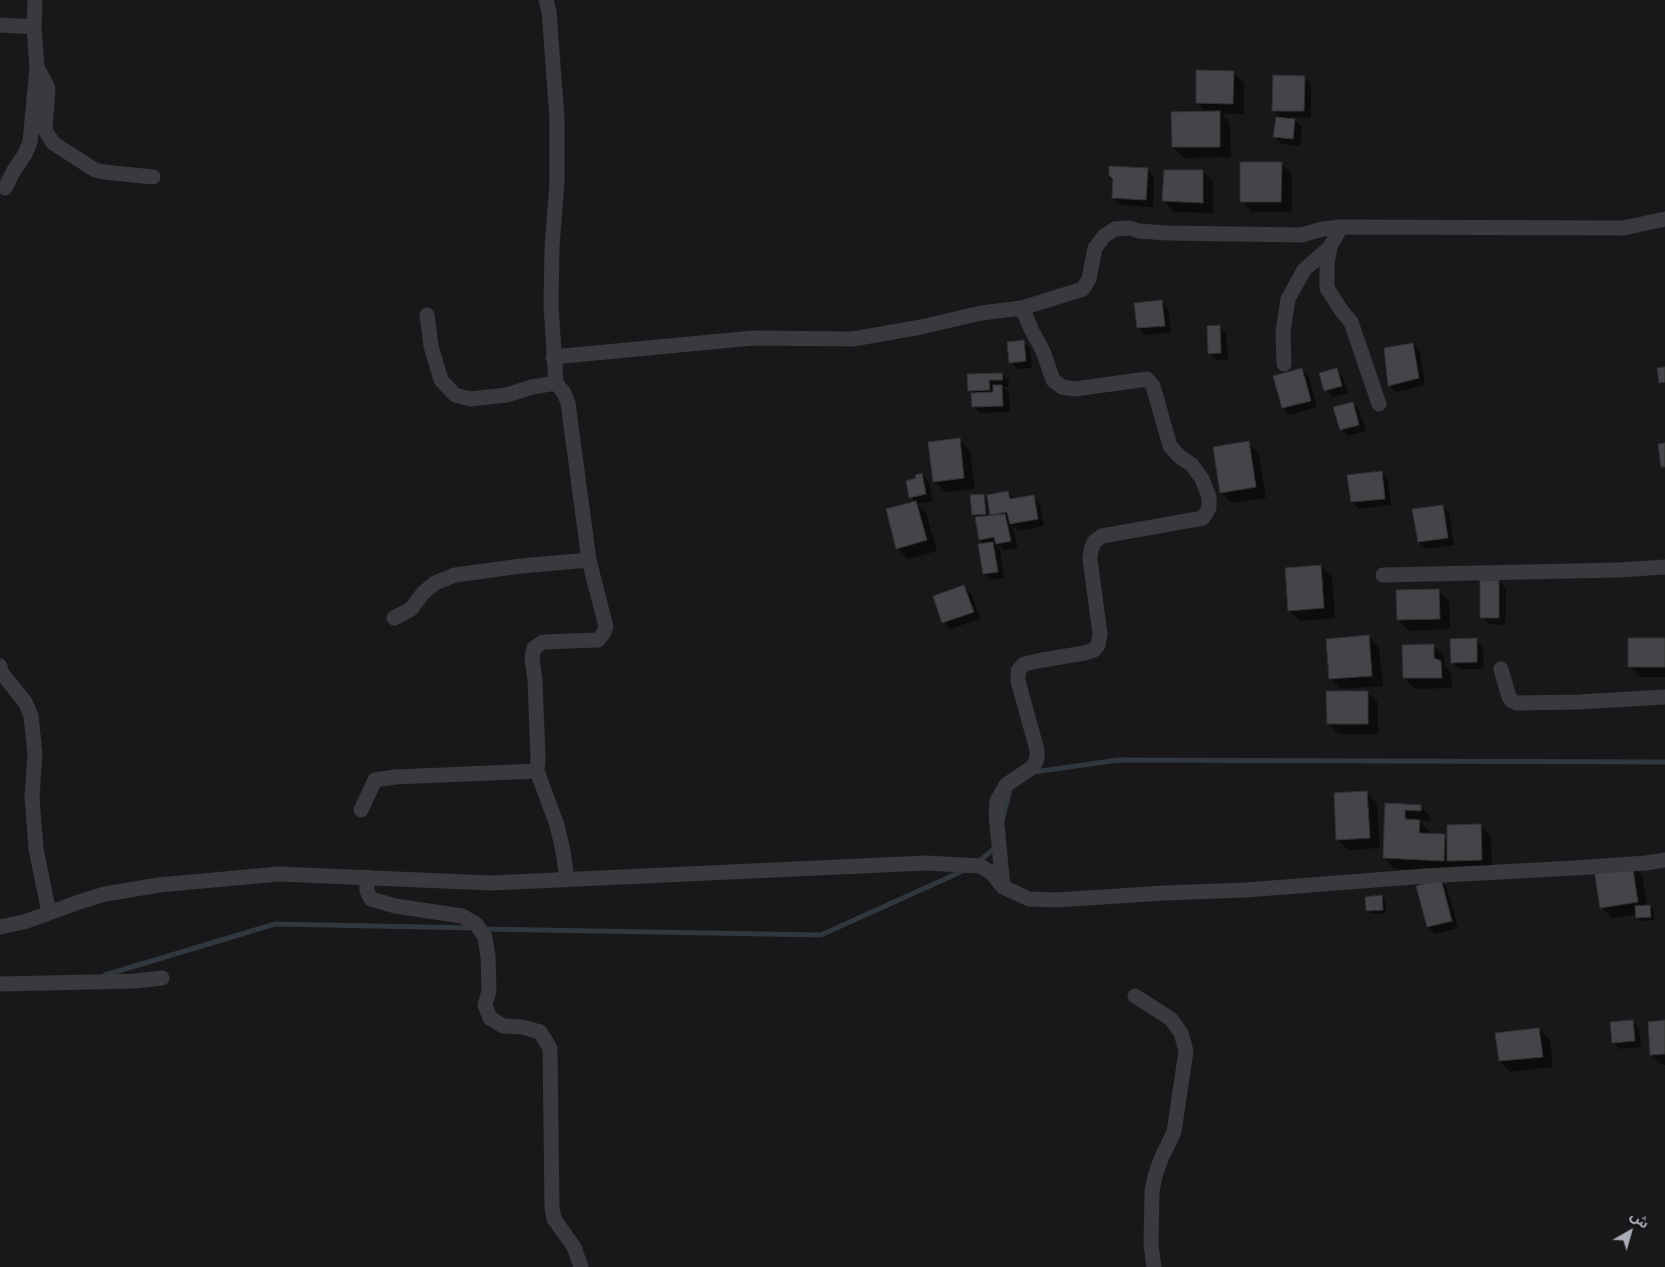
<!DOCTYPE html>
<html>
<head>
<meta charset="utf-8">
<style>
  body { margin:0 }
  #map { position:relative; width:1665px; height:1267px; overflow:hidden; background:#181719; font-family:"Nunito Sans","Noto Sans Arabic",sans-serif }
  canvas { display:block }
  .north { position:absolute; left:1605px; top:1207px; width:50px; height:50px; -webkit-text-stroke:4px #131214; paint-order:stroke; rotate:38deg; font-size:14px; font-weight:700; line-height:20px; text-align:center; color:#abaeb8 }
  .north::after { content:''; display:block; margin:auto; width:18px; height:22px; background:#abaeb8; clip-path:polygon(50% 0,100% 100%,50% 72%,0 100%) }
</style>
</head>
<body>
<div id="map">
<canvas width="1665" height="1267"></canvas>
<div class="north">ش</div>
</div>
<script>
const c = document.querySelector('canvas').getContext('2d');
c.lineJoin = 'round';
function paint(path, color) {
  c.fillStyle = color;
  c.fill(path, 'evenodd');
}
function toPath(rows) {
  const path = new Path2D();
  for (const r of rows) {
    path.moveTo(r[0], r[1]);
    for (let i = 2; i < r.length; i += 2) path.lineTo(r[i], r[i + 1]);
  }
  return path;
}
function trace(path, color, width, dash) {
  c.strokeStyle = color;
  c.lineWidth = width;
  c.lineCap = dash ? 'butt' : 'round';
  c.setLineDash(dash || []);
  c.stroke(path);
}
const shadow = toPath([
  [1233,72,1244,83,1244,114,1221,114,1230,123,1231,157,1184,158,1173,147,1207,113,1197,103],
  [1304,77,1311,84,1311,118,1292,117,1302,127,1300,146,1282,144,1275,137,1282,119,1273,110],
  [1281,164,1292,174,1292,212,1252,212,1241,201],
  [1147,169,1154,176,1153,207,1120,205,1113,198,1114,179],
  [1203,171,1213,182,1213,213,1174,212,1164,201],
  [1161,301,1168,308,1171,332,1145,335,1138,328],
  [1219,326,1226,333,1228,359,1216,360,1209,353],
  [1023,342,1030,349,1032,368,1018,369,1011,362],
  [1413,344,1420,351,1425,385,1396,392,1389,385],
  [1302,370,1309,377,1317,407,1290,415,1283,408,1275,377],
  [1336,370,1343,377,1348,393,1333,397,1326,390],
  [1002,374,1009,381,1009,387,1003,387,1009,393,1010,412,980,413,973,406,973,394,969,390,969,375],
  [1353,403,1359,410,1366,431,1348,436,1341,429],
  [959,440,970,451,975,489,945,492,935,481],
  [1248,443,1259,454,1266,498,1232,503,1221,492],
  [1381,472,1388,479,1391,505,1359,509,1352,502,1349,476],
  [922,475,929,482,933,501,917,504,926,513,937,551,908,559,897,548,916,503,911,497,918,479],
  [1008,492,1015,500,1033,497,1040,504,1044,526,1018,531,1012,525,1018,548,1004,550,998,545,995,545,1000,550,1004,578,991,580,984,573,985,545,980,540,976,518,973,515,983,495,986,498,988,517,994,517,992,514],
  [1442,506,1449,513,1454,545,1426,549,1419,542,1414,510],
  [1321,566,1332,577,1335,618,1300,621,1289,610],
  [1499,581,1506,588,1505,625,1489,624,1482,617],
  [964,587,971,594,980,619,950,629,943,622],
  [1438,590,1449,601,1450,629,1409,631,1398,620],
  [1369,637,1379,648,1383,686,1341,689,1330,678],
  [1665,639,1665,677,1640,677,1630,667],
  [1476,640,1483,647,1484,669,1459,669,1452,662],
  [1433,645,1444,656,1445,666,1451,673,1452,688,1415,689,1404,678],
  [1367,692,1378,703,1378,734,1339,734,1328,724],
  [1366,793,1377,803,1380,848,1348,850,1337,839],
  [1386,805,1420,806,1431,817,1431,821,1419,820,1430,832,1430,834,1444,835,1448,839,1480,826,1491,836,1492,871,1459,871,1454,866,1454,871,1395,869,1384,858],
  [1631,864,1642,875,1647,906,1650,906,1653,909,1654,920,1641,921,1637,918,1637,914,1612,918,1601,907],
  [1440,881,1447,888,1458,928,1435,934,1428,927],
  [1381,896,1385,900,1386,913,1371,914,1368,911],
  [1632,1021,1639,1028,1641,1047,1620,1049,1613,1042],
  [1665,1022,1665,1065,1662,1065,1652,1055],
  [1539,1029,1550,1040,1553,1067,1510,1072,1500,1061]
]);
const stream = toPath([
  [1034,772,1118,760,1665,762],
  [1002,821,1010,790],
  [978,862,995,848,996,846],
  [483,929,821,935,965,870],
  [105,975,275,924,474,928]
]);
const building = toPath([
  [1196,70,1234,71,1233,104,1196,103,1196,70],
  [1273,75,1305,76,1304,111,1272,111,1273,75],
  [1220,111,1220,147,1172,147,1171,112,1220,111],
  [1276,117,1295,119,1293,139,1273,137,1276,117],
  [1240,162,1282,162,1281,202,1240,202,1240,162],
  [1109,166,1148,168,1146,200,1112,198,1113,179,1109,175,1109,166],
  [1164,170,1203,170,1203,203,1162,201,1164,170],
  [1162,300,1165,326,1137,328,1134,303,1162,300],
  [1220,325,1221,353,1208,354,1207,326,1220,325],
  [1024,340,1026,361,1009,363,1007,342,1024,340],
  [1413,343,1419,378,1388,386,1384,348,1413,343],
  [1665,367,1665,382,1659,383,1657,368,1665,367],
  [1302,368,1311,401,1282,408,1273,376,1302,368],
  [1337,368,1342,386,1324,391,1319,373,1337,368],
  [1002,373,1003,380,989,380,990,390,968,391,967,374,1002,373],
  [993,385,1002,385,1003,406,972,407,971,393,993,392,993,385],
  [1353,402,1359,425,1340,430,1333,407,1353,402],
  [960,438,964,478,933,482,928,442,960,438],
  [1249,441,1256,487,1220,493,1213,447,1249,441],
  [1665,443,1665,467,1661,467,1658,444,1665,443],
  [1382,471,1385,499,1351,502,1347,475,1382,471],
  [922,473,926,494,909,498,906,481,916,478,915,475,922,473],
  [1008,491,1010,499,1034,495,1038,519,1010,524,1007,512,990,515,987,495,1008,491],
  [984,494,986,514,972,515,970,495,984,494],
  [916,501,927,540,896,549,886,509,916,501],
  [1443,505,1448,538,1418,542,1412,509,1443,505],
  [1005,514,1011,541,996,544,994,537,979,540,975,517,1005,514],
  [993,542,998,572,983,574,978,544,993,542],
  [1321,565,1324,608,1288,611,1285,568,1321,565],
  [1480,580,1499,580,1499,618,1480,618,1480,580],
  [964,585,974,612,942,623,933,596,964,585],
  [1439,589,1440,619,1397,620,1396,590,1439,589],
  [1369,635,1372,676,1329,679,1326,639,1369,635],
  [1477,638,1477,662,1451,663,1450,639,1477,638],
  [1628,638,1665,638,1665,667,1628,667,1628,638],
  [1434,644,1434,658,1441,661,1442,678,1403,678,1402,645,1434,644],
  [1326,691,1368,691,1368,724,1327,724,1326,691],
  [1367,791,1370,838,1336,840,1334,793,1367,791],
  [1385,803,1421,805,1421,811,1405,810,1405,819,1420,820,1419,833,1445,834,1444,861,1383,858,1385,803],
  [1481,824,1482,860,1447,861,1447,825,1481,824],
  [1632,863,1638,902,1600,908,1594,869,1632,863],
  [1441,879,1452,921,1427,927,1416,886,1441,879],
  [1382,895,1383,910,1366,911,1365,897,1382,895],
  [1650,905,1651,917,1636,918,1635,906,1650,905],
  [1633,1020,1635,1041,1612,1043,1610,1022,1633,1020],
  [1665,1020,1665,1054,1650,1055,1648,1022,1665,1020],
  [1539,1028,1543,1057,1499,1061,1495,1033,1539,1028]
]);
const street = toPath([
  [546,0,549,11,557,119,557,183,552,247,551,305,556,383,564,393,568,403,589,560,606,627,603,634,598,640,543,642,534,648,532,658,535,680,538,758,537,771,557,825,563,851,567,880],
  [0,25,34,27],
  [37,67,48,88,45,130,53,143,95,170,104,172,153,177],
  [5,188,13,172,25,154,30,142,37,67,34,27,35,0],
  [1341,227,1330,247,1327,264,1327,288,1341,310,1351,322,1379,404],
  [427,315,431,346,441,380,455,395,470,399,507,395,532,387,556,383],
  [553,357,753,338,853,339,921,327,981,313,1022,308,1083,289,1089,279,1095,248,1104,236,1115,229,1130,228,1139,231,1167,233,1302,235,1322,229,1341,227,1623,228,1665,219],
  [1284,364,1283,332,1288,299,1304,270,1330,247],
  [1383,575,1618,570,1665,567],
  [394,618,411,609,423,593,435,583,455,575,521,566,589,560],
  [0,666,1,672,25,702,31,716,35,754,32,797,36,849,49,913],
  [1501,669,1509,697,1512,701,1517,703,1579,702,1665,697],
  [361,810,375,780,395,777,537,771],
  [367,877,367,891,371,899,395,906,462,916,476,924,485,937,488,956,489,991,485,1005,490,1018,503,1026,522,1027,540,1032,550,1048,552,1207,554,1219,574,1247,581,1267],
  [1003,887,996,814,997,801,1006,785,1034,766,1037,758,1037,750,1018,681,1018,671,1024,664,1037,661,1084,653,1094,650,1098,645,1100,634,1090,559,1091,550,1094,542,1102,536,1203,518,1209,508,1209,497,1202,479,1192,465,1179,456,1170,446,1153,386,1147,379,1075,389,1062,387,1053,380,1043,351,1032,331,1022,308],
  [0,927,24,922,79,902,105,894,159,885,279,874,491,883,926,863,980,866,992,873,1003,887,1029,899,1057,900,1164,893,1246,890,1426,876,1574,868,1646,863,1665,860],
  [0,984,136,981,162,978],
  [1135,996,1171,1019,1181,1033,1186,1051,1174,1132,1161,1159,1155,1176,1152,1191,1151,1245,1154,1267]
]);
paint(shadow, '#0007');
trace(stream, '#31373e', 5);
paint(building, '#454449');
trace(building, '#323235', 1);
trace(street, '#39393e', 15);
</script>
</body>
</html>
